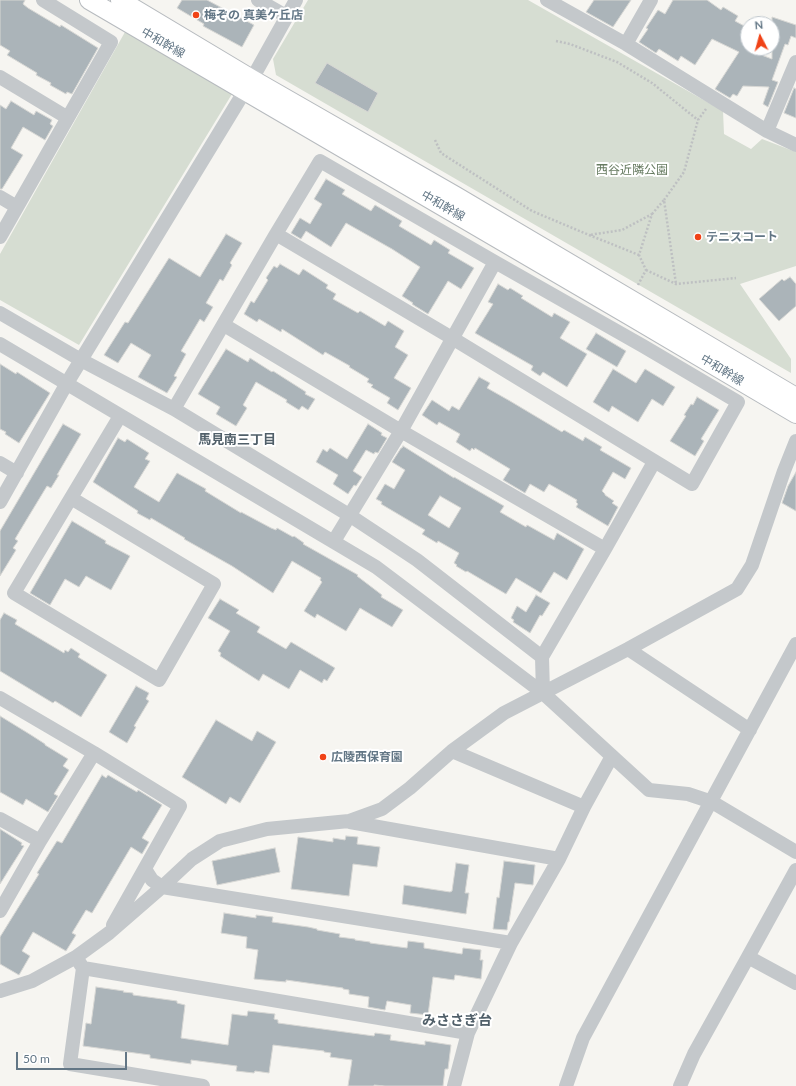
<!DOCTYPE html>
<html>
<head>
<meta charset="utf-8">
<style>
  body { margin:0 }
  #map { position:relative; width:796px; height:1086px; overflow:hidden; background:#f6f5f1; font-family:Lato,sans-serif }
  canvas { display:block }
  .north { position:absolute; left:740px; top:16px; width:40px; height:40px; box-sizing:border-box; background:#fff; border:1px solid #c0c8ce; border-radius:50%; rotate:354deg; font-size:11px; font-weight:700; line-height:16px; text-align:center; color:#627685 }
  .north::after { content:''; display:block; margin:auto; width:14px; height:18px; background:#f04216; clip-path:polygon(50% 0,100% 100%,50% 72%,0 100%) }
  .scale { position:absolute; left:16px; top:1052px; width:111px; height:18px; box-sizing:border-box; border:2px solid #627685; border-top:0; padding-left:5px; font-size:12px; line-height:14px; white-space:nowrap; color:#627685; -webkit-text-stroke:3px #fff; paint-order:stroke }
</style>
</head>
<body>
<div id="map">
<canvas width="796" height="1086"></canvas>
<div class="north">N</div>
<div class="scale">50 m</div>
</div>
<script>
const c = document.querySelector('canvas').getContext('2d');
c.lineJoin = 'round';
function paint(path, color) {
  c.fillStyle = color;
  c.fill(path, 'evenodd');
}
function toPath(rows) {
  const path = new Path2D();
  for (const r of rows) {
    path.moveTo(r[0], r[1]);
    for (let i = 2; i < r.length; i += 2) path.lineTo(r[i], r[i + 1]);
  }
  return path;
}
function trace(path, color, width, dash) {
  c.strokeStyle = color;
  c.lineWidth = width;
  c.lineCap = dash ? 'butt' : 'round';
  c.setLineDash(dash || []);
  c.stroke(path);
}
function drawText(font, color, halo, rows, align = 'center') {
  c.font = font + ' Lato,"Noto Sans JP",sans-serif';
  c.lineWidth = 4;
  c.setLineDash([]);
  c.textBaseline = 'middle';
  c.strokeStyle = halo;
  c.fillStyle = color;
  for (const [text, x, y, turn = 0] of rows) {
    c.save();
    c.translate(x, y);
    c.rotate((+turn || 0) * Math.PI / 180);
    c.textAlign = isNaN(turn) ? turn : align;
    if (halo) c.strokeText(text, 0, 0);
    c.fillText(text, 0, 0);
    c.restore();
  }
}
const green = toPath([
  [308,0,528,0,723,111,724,134,751,149,762,139,796,152,796,266,740,284,791,359,791,373,276,75,273,59],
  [125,32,232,94,79,345,0,300,0,254]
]);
const building = toPath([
  [0,0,25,0,23,4,28,8,60,27,61,25,98,48,72,94,67,92,66,94,50,85,51,83,36,75,37,73,7,55,10,51,0,45,0,0],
  [182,0,207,0,254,25,242,47,203,26,204,24,177,8,182,0],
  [594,0,631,0,613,27,586,12,594,0],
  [673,0,707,0,721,10,723,7,738,16,735,21,748,28,748,50,772,59,772,17,796,25,796,38,791,36,788,45,785,44,772,80,778,82,768,107,763,104,769,87,743,86,737,96,733,94,730,98,715,89,739,52,712,39,695,65,681,56,678,61,659,49,656,53,639,42,648,29,646,28,658,10,665,14,673,0],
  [327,63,378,93,368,112,315,83,327,63],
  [794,88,796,89,796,118,784,113,794,88],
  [11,101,34,115,36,111,52,120,50,124,53,126,45,140,23,127,11,148,23,155,2,189,0,189,0,105,6,109,11,101],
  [326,179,345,190,342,194,371,211,375,205,402,221,399,226,431,245,434,240,450,250,448,253,474,268,461,289,448,281,428,314,415,306,412,304,413,303,402,296,420,267,392,249,346,223,331,247,306,231,301,239,291,233,300,218,310,224,322,204,314,199,326,179],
  [226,234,242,243,230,263,232,265,223,281,220,279,206,303,213,307,204,322,200,319,181,351,186,354,174,376,177,377,167,393,138,377,151,355,131,343,118,363,104,355,125,322,128,323,169,258,200,277,226,234],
  [280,264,299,275,303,269,328,285,326,288,336,294,333,299,358,313,360,311,385,326,388,321,404,331,395,347,408,355,394,378,411,388,398,410,387,403,390,398,371,387,373,385,367,382,369,379,349,367,350,366,325,352,323,355,282,329,281,332,259,319,257,322,244,314,251,301,254,303,268,280,266,278,274,266,277,268,280,264],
  [790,277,796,284,796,306,779,321,759,299,782,279,784,281,790,277],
  [498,284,508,290,510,288,523,296,521,298,552,317,554,313,570,322,560,338,587,354,567,387,543,372,540,376,531,370,533,366,475,333,493,304,488,302,498,284],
  [596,333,626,351,617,367,586,349,596,333],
  [226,349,248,362,250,358,272,372,273,371,306,392,305,394,315,399,308,410,302,406,299,410,286,402,287,400,256,382,243,405,247,408,236,426,216,414,220,407,198,394,226,349],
  [0,364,16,374,17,372,50,393,19,443,5,434,6,432,0,429,0,364],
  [613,369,636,383,645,369,675,387,663,406,652,399,638,422,612,406,609,412,593,402,613,369],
  [479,377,490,383,487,388,510,401,562,432,564,430,583,441,585,437,602,447,600,450,631,468,625,479,613,472,602,491,605,494,605,495,614,501,612,503,618,507,608,526,576,507,578,504,576,502,577,500,549,484,544,492,530,484,525,493,503,480,510,469,475,448,474,450,472,448,470,451,456,442,460,434,439,422,437,425,422,415,432,400,449,411,452,406,459,410,479,377],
  [697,397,719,410,701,439,704,441,695,456,670,441,686,416,684,415,691,404,693,405,697,397],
  [63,424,81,434,57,475,59,475,51,488,47,486,27,519,15,539,18,541,13,548,16,550,0,576,0,531,63,424],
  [368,424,382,433,381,435,387,438,378,453,375,452,374,454,366,450,353,471,362,477,356,486,354,485,348,494,333,484,338,475,316,462,323,449,327,452,330,448,347,459,368,424],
  [118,438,125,442,127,439,149,453,145,459,150,461,134,487,159,502,177,473,206,489,205,491,241,513,241,512,271,528,276,530,277,528,293,537,294,536,304,543,303,544,358,575,357,576,382,595,381,597,403,610,392,627,360,608,346,631,317,614,315,618,304,611,322,582,320,580,321,578,292,561,273,593,232,566,184,539,185,538,151,518,150,520,137,513,138,511,93,482,118,438],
  [403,446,454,478,454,477,504,506,500,512,526,527,527,525,554,540,557,533,584,549,567,580,554,572,541,593,516,578,506,594,467,571,466,572,456,566,457,565,454,563,459,553,438,541,437,543,422,534,425,530,381,504,382,502,376,499,385,484,394,489,405,470,392,462,401,448,402,448,403,446],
  [440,496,461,508,449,528,428,515,440,496],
  [796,472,796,511,782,503,788,486,796,472],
  [72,521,106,541,105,543,130,556,111,590,86,576,79,587,65,579,50,605,30,593,72,521],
  [536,595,550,603,542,616,540,615,530,633,513,622,514,620,511,618,517,606,526,612,536,595],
  [220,599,239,610,236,613,260,627,257,632,286,649,291,642,335,668,327,681,324,679,322,683,300,670,289,689,263,674,259,681,220,656,221,653,218,651,230,631,208,618,220,599],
  [4,613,17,620,15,624,64,653,65,650,68,652,71,648,80,654,78,657,107,675,81,717,55,701,53,703,0,671,0,620,4,613],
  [136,686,149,693,146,699,149,701,134,726,136,727,127,743,109,732,136,686],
  [0,716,31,735,45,744,45,745,68,759,63,766,69,770,54,794,58,796,48,812,26,799,23,805,0,792,0,716],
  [216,720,252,741,257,731,276,742,240,803,230,797,226,804,182,777,216,720],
  [102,775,106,778,108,775,137,792,138,790,162,805,142,838,149,842,142,854,131,847,92,913,86,910,72,933,76,935,66,951,33,932,22,951,30,956,19,975,0,964,0,937,39,874,37,873,57,841,62,843,102,775],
  [0,829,22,843,21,845,24,846,0,884,0,829],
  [346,836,358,837,357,844,380,847,377,867,353,864,349,896,291,889,298,837,333,842,333,838,345,840,346,836],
  [275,848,280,872,217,885,212,861,275,848],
  [504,861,535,865,533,885,515,883,509,922,508,922,507,930,493,929,497,897,499,898,504,861],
  [456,863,469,865,465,893,469,893,466,914,402,904,404,885,450,892,452,891,456,863],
  [224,913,256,918,256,915,273,917,272,922,308,927,317,929,317,930,340,934,339,937,355,939,355,940,370,942,370,943,407,948,408,941,424,943,424,948,462,954,463,948,481,950,480,960,483,960,481,979,455,975,454,980,433,977,428,1015,410,1013,411,1005,387,1001,385,1010,368,1007,369,997,349,994,349,990,343,989,343,988,286,980,286,982,254,979,258,950,246,948,247,937,221,933,224,913],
  [96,987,124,991,123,992,133,993,133,995,177,1001,177,1003,185,1005,181,1038,228,1045,232,1014,247,1016,248,1011,275,1014,274,1019,278,1020,278,1023,374,1036,375,1033,391,1035,390,1040,425,1045,425,1041,451,1045,448,1069,445,1069,443,1086,385,1086,374,1085,374,1086,348,1086,352,1060,330,1057,331,1053,324,1052,324,1051,273,1045,269,1073,255,1071,254,1073,236,1071,237,1066,191,1060,191,1064,150,1058,150,1055,83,1046,86,1023,91,1024,96,987]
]);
const path = toPath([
  [556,41,570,44,617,62,652,83,698,120],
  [435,140,441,153,532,211,589,235],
  [664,200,684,172,698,120,706,109],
  [652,214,664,200,676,284],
  [646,270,676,284,736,278],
  [638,285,646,270,639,255,652,214,622,230,589,235,639,255]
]);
const minor = toPath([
  [258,0,286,16],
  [547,0,626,44,767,131,796,145],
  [626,44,651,0],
  [0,77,68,118],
  [767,131,796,62],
  [0,197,17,207],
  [0,237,111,42,43,0],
  [0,313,81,360,174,409,349,515,417,560,542,657],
  [224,325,401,431,605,549],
  [0,344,376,567,543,693,649,790,688,794,712,802,796,852],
  [174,409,276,234,452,338,692,484,738,402,643,346,495,262,320,161,276,234],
  [0,463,17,473],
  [71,498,214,584,159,680,14,593,120,416],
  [0,502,67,383,252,79,296,0],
  [334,541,401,431,495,262],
  [628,649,750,730],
  [543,693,542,657,605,549,654,462],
  [0,698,94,753,180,806,113,925],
  [452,751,584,807],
  [0,819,40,841,0,911],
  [350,822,559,859],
  [40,841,94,753],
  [145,869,152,880,162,887,511,943],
  [748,957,796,870],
  [79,962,83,968,70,1064,203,1086],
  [83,968,468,1033],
  [0,991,32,981,76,957,109,933,162,887,192,859,220,841,267,829,349,821,382,809,410,788,452,751,504,713,628,649,737,589,752,565,784,471,796,441],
  [454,1086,468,1033,511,943,559,859,584,807,612,756],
  [566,1086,583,1038,796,644],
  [680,1086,694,1054,748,957,796,983]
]);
const major = toPath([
  [89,0,630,316,796,414],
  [120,0,252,79,456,196,796,397]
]);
const markers = [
  [196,15,4,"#f04216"],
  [698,237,4,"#f04216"],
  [323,757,4,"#f04216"]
];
const poiNames = [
  ["梅ぞの 真美ケ丘店",204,15],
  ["テニスコート",706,237],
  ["広陵西保育園",331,757]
];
const streetNames = [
  ["中和幹線",163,43,30],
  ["中和幹線",443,206,30],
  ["中和幹線",722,370,31]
];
const parkNames = [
  ["西谷近隣公園",632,170]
];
const neighbourhoodNames = [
  ["馬見南三丁目",237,440]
];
const quarterNames = [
  ["みささぎ台",457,1020]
];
paint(green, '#d6ddd2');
paint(building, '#abb4b9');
trace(building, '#d7d7d4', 1);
trace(major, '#b7bbbf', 20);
trace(path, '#bec0c2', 2.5, [2, 2]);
trace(minor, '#c4c8cb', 14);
trace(major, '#fff', 18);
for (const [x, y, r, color] of markers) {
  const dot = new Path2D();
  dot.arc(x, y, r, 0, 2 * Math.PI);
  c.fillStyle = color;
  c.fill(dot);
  trace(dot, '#fff', 1.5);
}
drawText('bold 12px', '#627685', '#fff', poiNames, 'left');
drawText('12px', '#627685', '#fff', streetNames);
drawText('12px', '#677b61', '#fff', parkNames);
drawText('bold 13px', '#505f69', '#fff', neighbourhoodNames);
drawText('bold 14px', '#505f69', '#fff', quarterNames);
</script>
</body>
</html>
